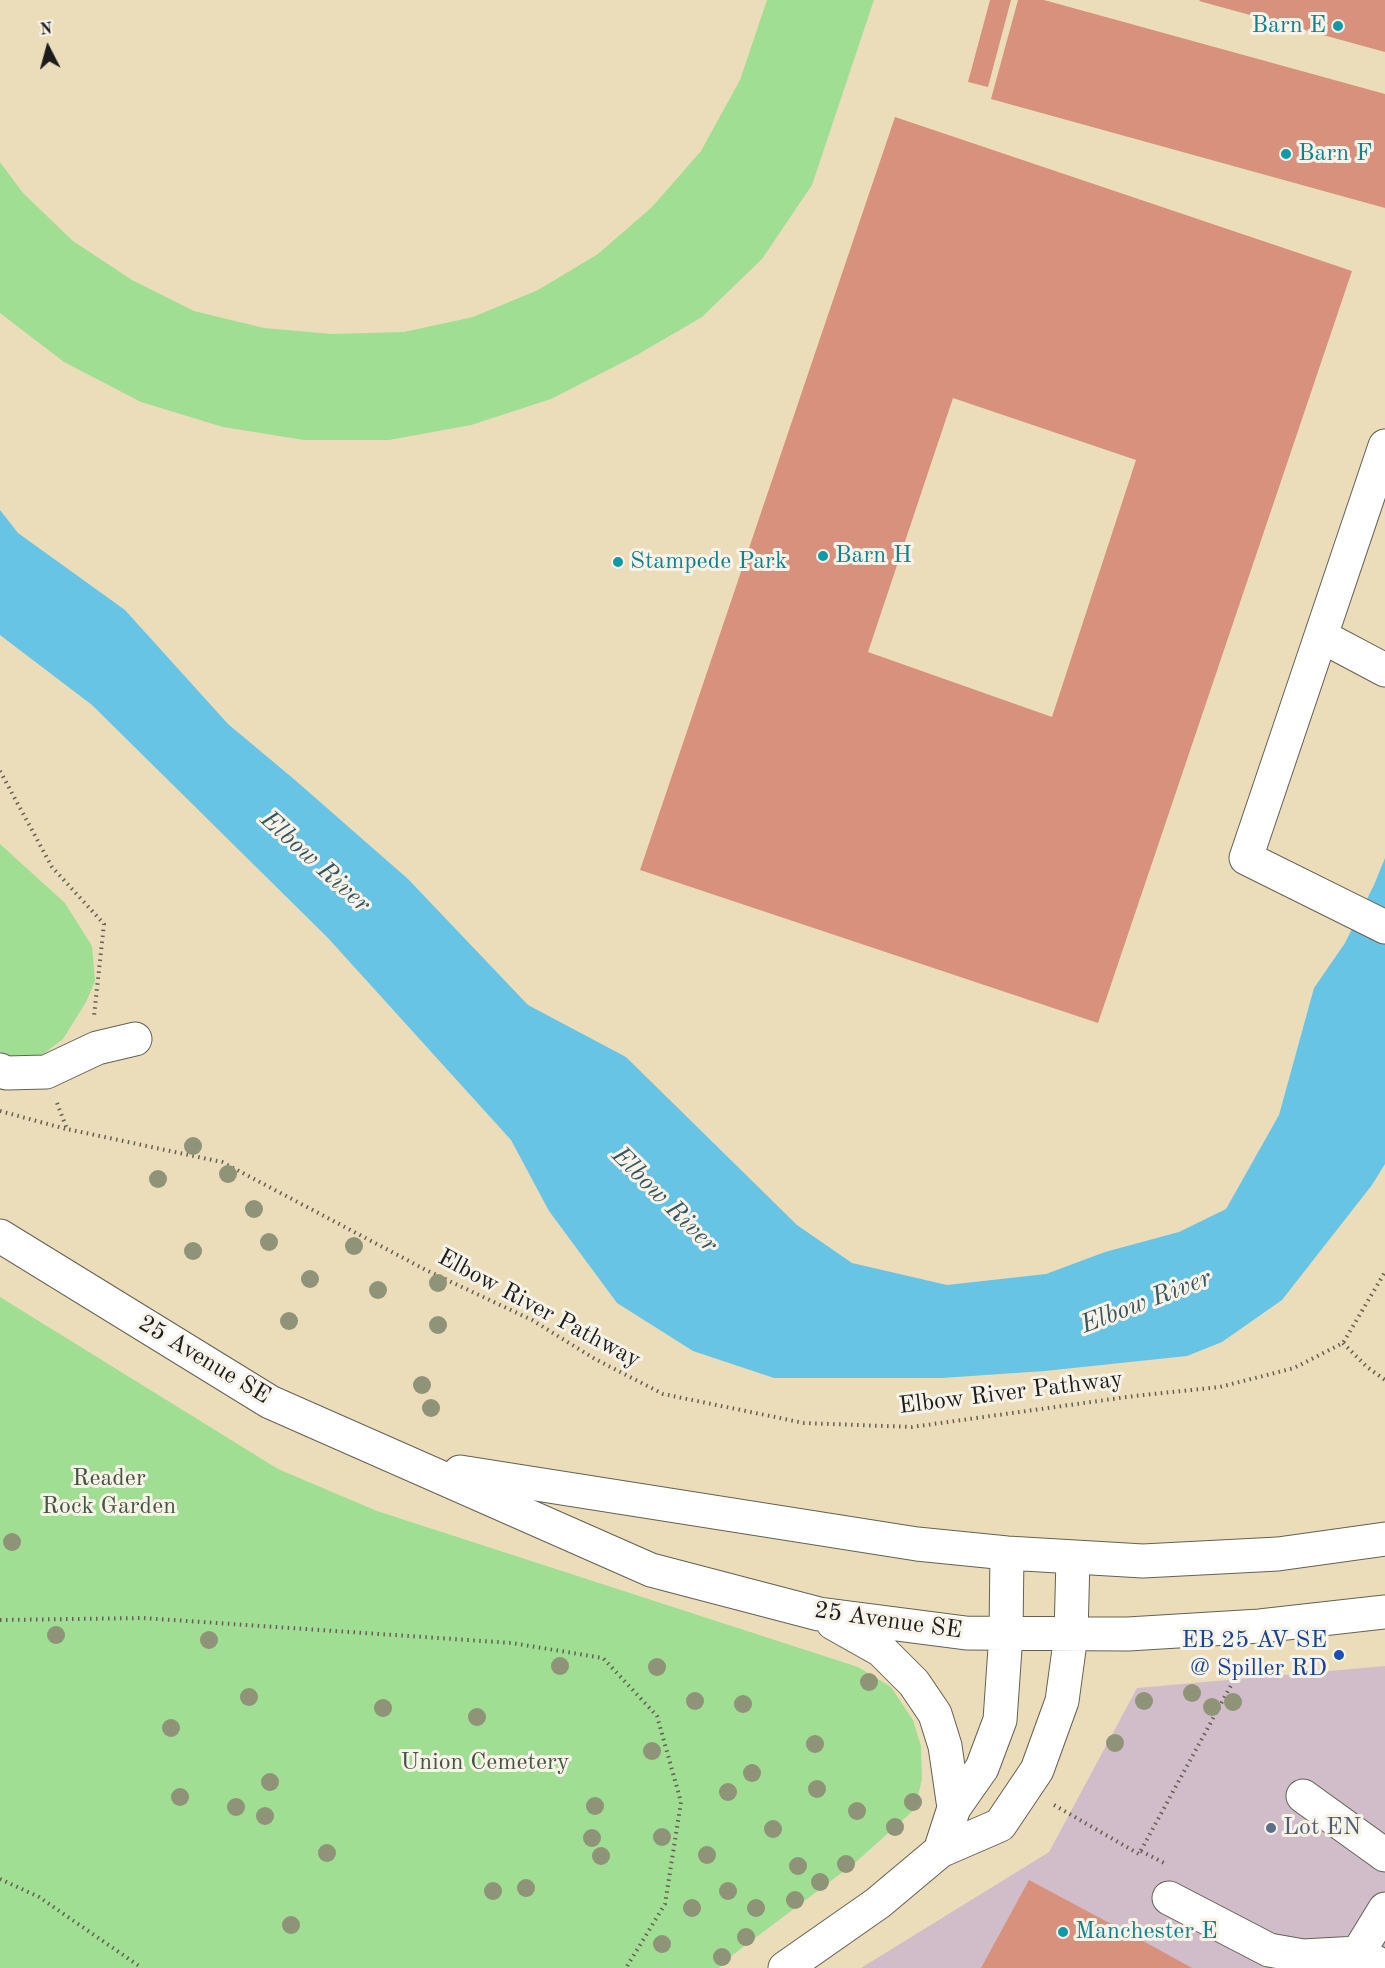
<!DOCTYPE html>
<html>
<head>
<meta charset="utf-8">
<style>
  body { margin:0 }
  #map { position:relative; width:1385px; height:1968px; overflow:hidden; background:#ecddba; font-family:"Old Standard TT",serif }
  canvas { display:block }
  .north { position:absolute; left:18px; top:18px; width:60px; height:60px; -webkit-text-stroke:4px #f7f3e8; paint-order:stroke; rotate:354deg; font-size:16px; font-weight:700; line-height:24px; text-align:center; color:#1c1c1c }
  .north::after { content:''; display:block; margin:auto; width:21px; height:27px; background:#1c1c1c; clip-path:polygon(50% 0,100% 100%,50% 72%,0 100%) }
</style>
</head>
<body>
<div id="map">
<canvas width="1385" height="1968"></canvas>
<div class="north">N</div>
</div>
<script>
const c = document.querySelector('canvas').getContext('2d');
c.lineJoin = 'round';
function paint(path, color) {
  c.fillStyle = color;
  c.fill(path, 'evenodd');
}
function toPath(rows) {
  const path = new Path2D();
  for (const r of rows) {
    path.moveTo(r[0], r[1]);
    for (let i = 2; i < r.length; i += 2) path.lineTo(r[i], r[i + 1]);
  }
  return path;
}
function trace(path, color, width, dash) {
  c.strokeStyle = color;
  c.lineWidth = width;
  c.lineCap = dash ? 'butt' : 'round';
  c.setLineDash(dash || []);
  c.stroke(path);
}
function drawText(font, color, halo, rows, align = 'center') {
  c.font = font + ' "Old Standard TT",serif';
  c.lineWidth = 6;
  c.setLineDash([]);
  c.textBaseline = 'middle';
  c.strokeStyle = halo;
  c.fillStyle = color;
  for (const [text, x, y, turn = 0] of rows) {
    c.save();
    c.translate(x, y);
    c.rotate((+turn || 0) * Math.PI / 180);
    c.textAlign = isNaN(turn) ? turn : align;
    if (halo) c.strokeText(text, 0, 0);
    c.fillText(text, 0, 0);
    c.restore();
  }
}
const industrial = toPath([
  [1385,1666,1385,1968,861,1968,1049,1852,1137,1688]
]);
const green = toPath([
  [767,0,874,0,812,185,762,259,702,317,637,355,551,399,471,425,389,440,304,440,223,427,141,402,64,362,0,313,0,162,23,193,73,241,132,280,194,311,264,328,332,334,404,332,473,317,538,290,598,254,652,207,701,151,740,80],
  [0,844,65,903,92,946,95,981,86,1002,63,1039,38,1058,0,1055],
  [0,1297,278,1469,377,1511,858,1667,891,1687,913,1720,921,1746,922,1779,915,1809,856,1862,734,1954,719,1968,0,1968]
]);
const water = toPath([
  [0,510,18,533,125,610,228,724,295,780,408,879,528,1005,626,1057,797,1225,852,1263,947,1285,1046,1274,1105,1252,1179,1232,1226,1209,1279,1115,1314,988,1345,943,1374,885,1385,858,1385,1164,1372,1185,1282,1300,1222,1342,1187,1356,1045,1371,942,1378,774,1378,693,1351,617,1303,549,1211,511,1140,328,938,92,705,0,635]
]);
const building = toPath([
  [990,0,1011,0,988,87,968,82],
  [1018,0,1044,0,1385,94,1385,208,991,99],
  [1200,0,1385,0,1385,52,1199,1],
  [895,117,1352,271,1098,1023,640,870],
  [953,398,1136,460,1052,717,868,652],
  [1029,1880,1145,1942,1192,1968,981,1968]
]);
const path = toPath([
  [0,771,52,867,104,924,94,1016],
  [57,1103,67,1129,222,1162,426,1270,532,1320,595,1359,663,1394,804,1423,912,1427,1134,1396,1220,1387,1294,1368,1343,1343,1385,1272],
  [0,1111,66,1129],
  [1343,1343,1367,1367,1385,1380],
  [0,1620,143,1618,512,1643,603,1658,657,1716,681,1802,665,1904,626,1968],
  [1054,1805,1139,1854,1235,1678],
  [1141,1851,1164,1863],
  [0,1879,39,1897,142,1968]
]);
const minor = toPath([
  [1385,446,1246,858,1385,927],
  [1321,636,1385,670],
  [0,1070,6,1073,46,1072,97,1048,135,1039],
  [0,1236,270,1402,651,1570,819,1614,966,1633,1128,1634,1260,1626,1385,1612],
  [460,1472,917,1544,1007,1553,1143,1561,1278,1554,1385,1539],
  [833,1623,881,1650,914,1683,935,1714,945,1746,954,1808],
  [1303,1796,1385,1855],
  [940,1851,954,1808,982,1768,1000,1720,1006,1634,1007,1553],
  [1169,1898,1269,1950,1303,1956,1358,1953,1385,1967],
  [1358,1953,1385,1909],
  [785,1968,878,1903,940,1851,1000,1825,1037,1770,1062,1701,1071,1635,1073,1558]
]);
const trees = [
  [193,1146],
  [228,1174],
  [158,1179],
  [254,1209],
  [269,1242],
  [354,1246],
  [193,1251],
  [310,1279],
  [438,1283],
  [378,1290],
  [289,1321],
  [438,1325],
  [422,1385],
  [431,1408],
  [12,1542],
  [56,1635],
  [209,1640],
  [560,1666],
  [657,1667],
  [869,1682],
  [1192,1693],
  [249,1697],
  [695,1701],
  [1144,1701],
  [1233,1702],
  [743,1704],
  [1212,1707],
  [383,1708],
  [477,1717],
  [171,1728],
  [1115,1743],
  [815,1744],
  [652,1751],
  [752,1773],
  [270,1782],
  [817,1789],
  [728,1792],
  [180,1797],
  [913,1802],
  [595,1806],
  [236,1807],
  [857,1811],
  [265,1816],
  [895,1827],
  [773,1829],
  [662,1837],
  [592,1838],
  [327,1853],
  [707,1855],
  [601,1856],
  [846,1864],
  [798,1866],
  [820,1882],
  [526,1888],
  [493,1891],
  [728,1891],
  [795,1900],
  [692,1908],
  [756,1908],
  [291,1925],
  [746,1937],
  [662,1944],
  [722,1957]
];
const markers = [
  [1338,26,6,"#0f9aa8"],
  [1286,154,6,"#0f9aa8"],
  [823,556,6,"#0f9aa8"],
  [618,562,6,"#0f9aa8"],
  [1339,1655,6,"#1a4fb4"],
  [1271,1828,6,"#5c6f8a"],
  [1063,1932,6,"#0f9aa8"]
];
const cultureNames = [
  ["Barn E",1326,26,"right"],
  ["Barn F",1298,154],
  ["Barn H",835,556],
  ["Stampede Park",630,562],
  ["Manchester E",1075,1932]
];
const streetNames = [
  ["Elbow River Pathway",539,1309,28],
  ["25 Avenue SE",204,1360,31],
  ["Elbow River Pathway",1011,1393,-7],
  ["25 Avenue SE",888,1621,8]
];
const parkNames = [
  ["Reader",109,1479],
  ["Rock Garden",109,1507],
  ["Union Cemetery",485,1763]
];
const transitNames = [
  ["EB 25 AV SE",1327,1641],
  ["@ Spiller RD",1327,1669]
];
const serviceNames = [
  ["Lot EN",1283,1828]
];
const waterNames = [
  ["Elbow River",315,862,42],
  ["Elbow River",664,1200,45],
  ["Elbow River",1146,1302,-21]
];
paint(industrial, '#d1bdca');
paint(green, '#9fde93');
paint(water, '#67c4e5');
paint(building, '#d7917c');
trace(minor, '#656053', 35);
trace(path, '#656053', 4, [1.5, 4.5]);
trace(minor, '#fff', 33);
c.fillStyle = '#8f9377';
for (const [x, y] of trees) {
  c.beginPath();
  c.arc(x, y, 9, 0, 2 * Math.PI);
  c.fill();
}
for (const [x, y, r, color] of markers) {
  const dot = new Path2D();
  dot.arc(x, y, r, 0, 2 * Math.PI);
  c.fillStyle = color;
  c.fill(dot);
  trace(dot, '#f7f3e8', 2);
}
drawText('24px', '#0d838f', '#f7f3e8', cultureNames, 'left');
drawText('24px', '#1c1c1c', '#f7f3e8', streetNames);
drawText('24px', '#435640', '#f7f3e8', parkNames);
drawText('24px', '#164399', '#f7f3e8', transitNames, 'right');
drawText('24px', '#4e5e75', '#f7f3e8', serviceNames, 'left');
drawText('italic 26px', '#365762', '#f7f3e8', waterNames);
</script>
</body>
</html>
